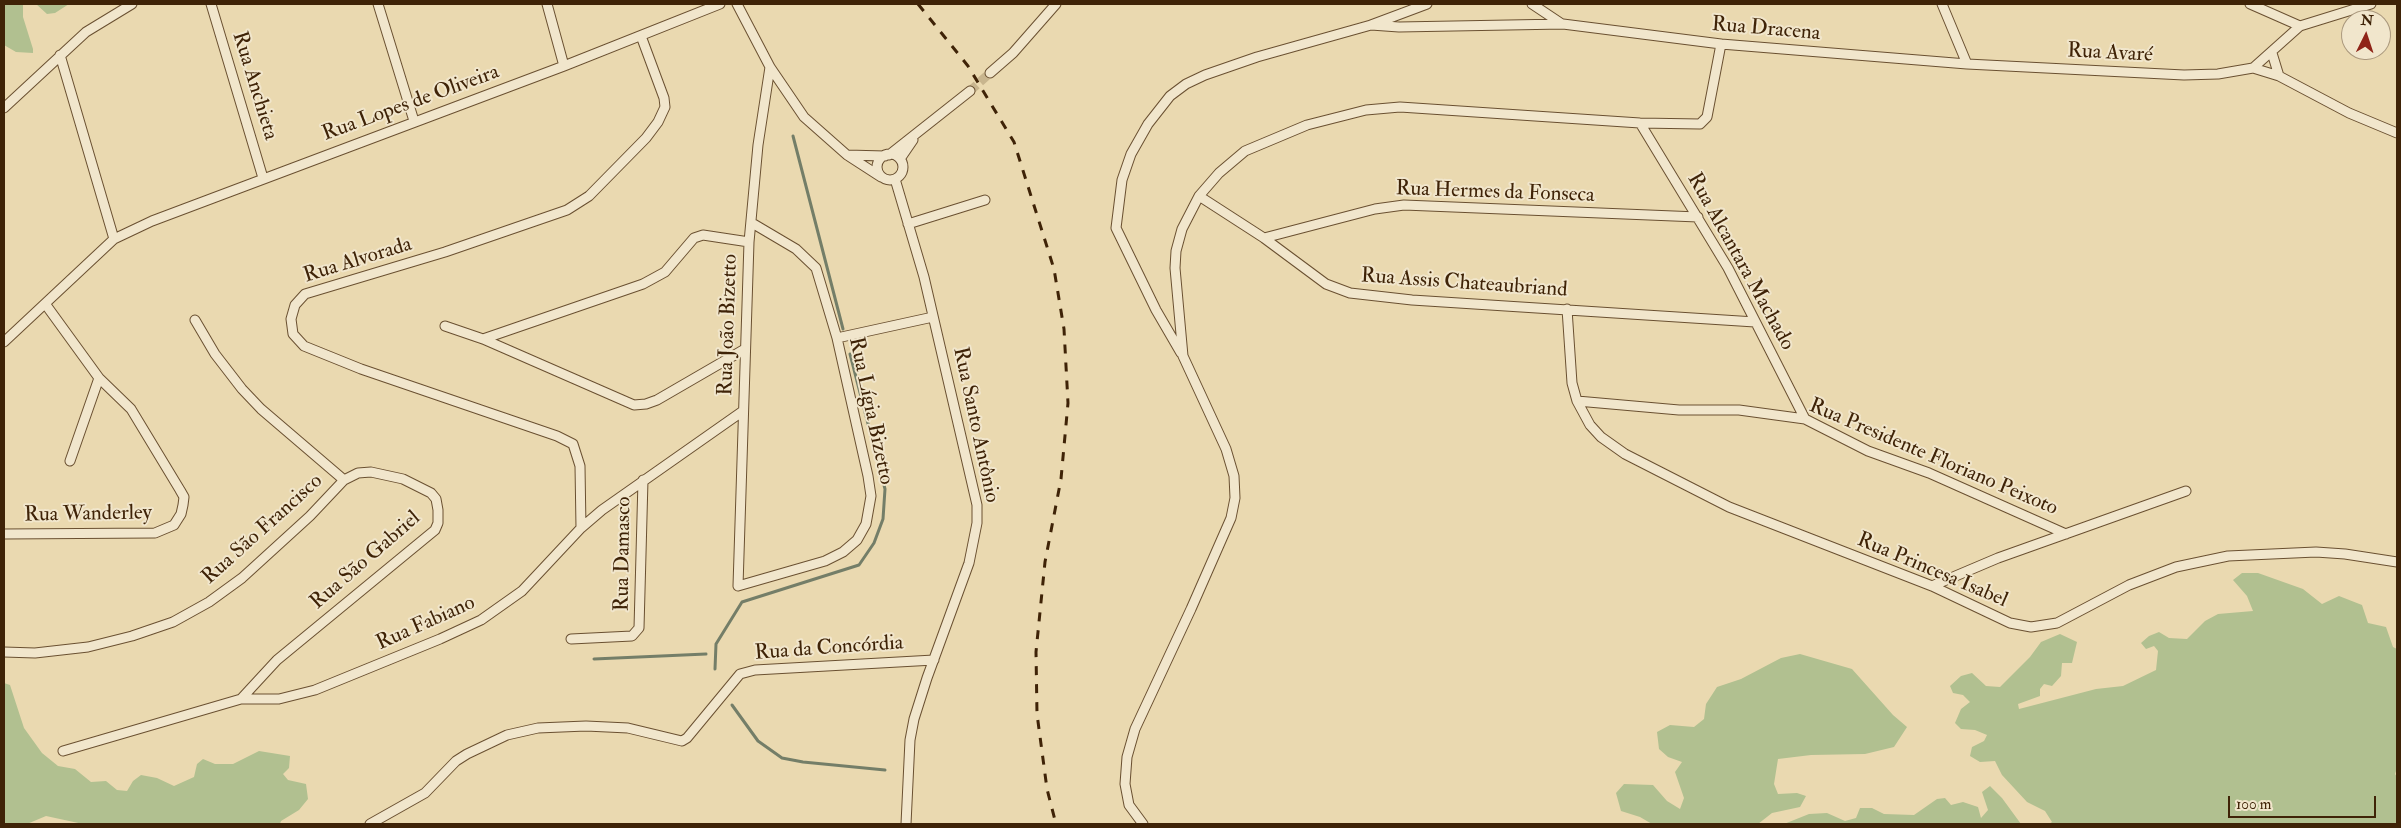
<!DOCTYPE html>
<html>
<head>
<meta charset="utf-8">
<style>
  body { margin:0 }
  #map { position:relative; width:2401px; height:828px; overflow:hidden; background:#ead9b0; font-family:"IM FELL Double Pica",serif }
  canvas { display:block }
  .frame { position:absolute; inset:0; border:5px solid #3f2307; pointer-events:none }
  .north { position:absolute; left:2341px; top:10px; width:50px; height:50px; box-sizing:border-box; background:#f1e6cc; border:1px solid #aa987d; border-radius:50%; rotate:4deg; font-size:14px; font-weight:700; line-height:20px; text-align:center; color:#3f2307 }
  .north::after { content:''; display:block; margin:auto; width:18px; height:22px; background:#8f2418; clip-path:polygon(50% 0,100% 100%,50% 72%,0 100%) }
  .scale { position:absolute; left:2228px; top:796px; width:148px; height:22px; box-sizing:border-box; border:2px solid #3f2307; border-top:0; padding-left:6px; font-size:15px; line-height:18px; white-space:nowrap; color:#3f2307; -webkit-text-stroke:4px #f1e6cc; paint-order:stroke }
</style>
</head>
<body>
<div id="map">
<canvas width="2401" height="828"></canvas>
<div class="frame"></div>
<div class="north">N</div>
<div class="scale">100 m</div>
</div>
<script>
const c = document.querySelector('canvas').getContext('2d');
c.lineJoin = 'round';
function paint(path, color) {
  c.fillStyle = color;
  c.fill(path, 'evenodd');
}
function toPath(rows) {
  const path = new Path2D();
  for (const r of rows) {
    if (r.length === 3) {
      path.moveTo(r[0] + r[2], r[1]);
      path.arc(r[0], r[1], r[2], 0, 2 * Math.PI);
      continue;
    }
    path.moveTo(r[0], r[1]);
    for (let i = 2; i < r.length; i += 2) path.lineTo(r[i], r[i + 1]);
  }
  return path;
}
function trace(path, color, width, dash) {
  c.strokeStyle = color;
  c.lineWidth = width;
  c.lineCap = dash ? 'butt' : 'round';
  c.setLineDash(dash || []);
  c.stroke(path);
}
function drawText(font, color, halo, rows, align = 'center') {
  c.font = font + ' "IM FELL Double Pica",serif';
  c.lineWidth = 4;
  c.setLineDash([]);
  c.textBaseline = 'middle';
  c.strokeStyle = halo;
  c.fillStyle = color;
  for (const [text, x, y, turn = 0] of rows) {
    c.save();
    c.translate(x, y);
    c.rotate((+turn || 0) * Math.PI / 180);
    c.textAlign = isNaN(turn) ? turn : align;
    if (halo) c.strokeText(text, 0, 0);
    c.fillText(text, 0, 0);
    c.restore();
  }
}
const green = toPath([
  [4,4,23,4,23,17,33,49,33,53,16,52,4,45],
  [36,4,69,4,55,13,47,14],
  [2242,573,2258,573,2303,589,2322,604,2339,596,2362,605,2368,623,2386,627,2393,647,2397,649,2397,768,2395,774,2397,777,2397,824,2049,824,2052,822,2045,811,2027,802,2002,775,1995,761,1980,762,1970,756,1972,747,1984,741,1987,735,1975,730,1961,729,1955,723,1961,709,1970,702,1963,695,1953,693,1950,686,1961,676,1972,673,1986,686,2000,687,2030,657,2041,642,2060,634,2077,642,2072,663,2062,663,2061,676,2052,686,2044,684,2040,689,2040,696,2018,704,2019,709,2096,689,2123,686,2156,670,2158,651,2154,646,2146,649,2141,643,2149,636,2159,632,2169,638,2187,639,2205,621,2218,614,2253,611,2247,596,2233,580],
  [1800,654,1852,669,1893,715,1907,727,1894,747,1865,754,1811,755,1778,759,1774,784,1778,794,1797,793,1806,796,1800,807,1772,813,1758,824,1652,824,1640,817,1621,811,1616,793,1624,784,1653,785,1667,801,1680,809,1684,798,1675,772,1682,762,1668,757,1659,749,1657,732,1670,725,1694,727,1704,719,1706,704,1717,687,1741,679,1781,658],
  [4,683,10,685,24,728,42,753,58,766,75,769,91,782,106,781,117,790,127,791,133,781,141,775,157,778,174,786,194,777,197,764,203,759,215,764,233,764,259,751,290,756,289,768,283,774,288,780,306,784,308,799,299,810,281,821,280,824,83,824,46,816,27,824,4,824],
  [1990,786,2002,798,2021,824,1784,824,1809,814,1827,813,1845,821,1856,818,1860,808,1872,808,1884,814,1914,815,1937,799,1945,798,1951,805,1963,802,1978,807,1981,818,1988,810,1982,792]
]);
const stream = toPath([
  [793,136,843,329],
  [594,659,706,654],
  [715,669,716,644,742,602,859,565,874,543,883,519,885,489,850,354],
  [732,705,758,741,782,758,803,762,885,770]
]);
const streetTunnel = toPath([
  [970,91,990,73]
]);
const street = toPath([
  [211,4,263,178],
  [378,4,414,121],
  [547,4,564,66],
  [737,4,770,67,804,117,847,155,881,177],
  [1532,4,1562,24],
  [1942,4,1967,64],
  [2250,4,2300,26,2371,4],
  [1371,25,1399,27,1563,24,1721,44,1967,64,2184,75,2218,74,2253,68,2300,26],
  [2272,53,2279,76],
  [60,55,114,239],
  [2253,68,2279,76,2349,113,2397,133],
  [990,73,1013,53,1056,4],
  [4,108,86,32,132,4],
  [1640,123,1728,268,1805,419],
  [890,167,13],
  [847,155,885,156],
  [889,155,970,91],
  [900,159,913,140],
  [895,179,924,277,977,505,977,523,969,563,927,678,914,719,910,740,906,824],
  [1199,196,1264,238,1326,284,1350,293,1412,300,1755,322],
  [752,223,796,249,816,268,837,338,868,476,871,496,866,524,857,540,843,552,825,561,738,586,749,242,758,145,770,67],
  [908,224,985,200],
  [1264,238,1375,209,1404,205,1698,217],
  [1567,309,1572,383,1577,401,1590,425,1601,437,1625,454,1729,507,1932,586,2010,623,2031,627,2057,623,2129,585,2176,567,2228,556,2316,552,2345,554,2397,562],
  [195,320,215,354,242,389,261,409,344,480],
  [445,326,483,339,634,405,646,404,657,400,745,349],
  [837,338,933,317],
  [483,339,643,284,665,272,694,238,703,235,749,242],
  [4,342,114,239,152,221,564,66,720,4],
  [1181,353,1156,310,1116,228,1122,180,1131,154,1148,124,1170,96,1186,84,1205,75,1257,57,1371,25,1427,4],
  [1577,401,1679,410,1739,410,1805,419,1868,451,1929,473,2066,534],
  [70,461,99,378],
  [581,528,580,466,573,444,557,436,361,369,304,346,293,334,291,319,295,305,305,294,445,252,567,210,589,196,646,138,658,122,665,107,664,98,641,36],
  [4,534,155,533,174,525,181,514,183,505,184,497,180,490,131,409,99,378,46,305],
  [1932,586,1998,558,2186,491],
  [571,639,632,636,639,628,643,480],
  [4,652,35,653,88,647,132,636,173,622,209,602,242,578,310,516,344,480,358,473,371,472,403,479,431,493,436,499,438,510,438,523,435,530,277,660,241,699],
  [63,751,241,699,279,699,315,690,440,639,481,620,522,591,581,528,602,510,743,411],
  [370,824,425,793,456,761,467,754,507,735,538,728,586,726,628,728,682,741,687,738,740,674,755,670,934,660],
  [1143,824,1129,805,1125,784,1127,757,1135,729,1191,609,1231,518,1235,498,1234,476,1226,449,1183,356,1175,268,1176,251,1182,229,1199,196,1219,173,1245,151,1307,125,1366,110,1400,107,1640,123,1700,124,1707,117,1721,44]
]);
const rail = toPath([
  [918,4,968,66,1014,142,1054,269,1064,329,1068,403,1061,479,1045,562,1036,652,1037,714,1047,789,1056,824]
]);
const streetNames = [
  ["Rua Dracena",1766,30,5],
  ["Rua Avaré",2110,54,3],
  ["Rua Anchieta",254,86,73],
  ["Rua Lopes de Oliveira",411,104,-20],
  ["Rua Hermes da Fonseca",1495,193,2],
  ["Rua Alvorada",358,261,-17],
  ["Rua Alcantara Machado",1740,262,61],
  ["Rua Assis Chateaubriand",1464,284,4],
  ["Rua João Bizetto",729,325,-88],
  ["Rua Lígia Bizetto",870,411,78],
  ["Rua Santo Antônio",975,425,78],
  ["Rua Presidente Floriano Peixoto",1933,458,23],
  ["Rua Wanderley",88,515,-1],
  ["Rua São Francisco",263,530,-42],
  ["Rua Damasco",624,554,-89],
  ["Rua São Gabriel",366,561,-41],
  ["Rua Princesa Isabel",1932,571,23],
  ["Rua Fabiano",426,624,-24],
  ["Rua da Concórdia",829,649,-4]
];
paint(green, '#b1c090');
trace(stream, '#747e68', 3);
trace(streetTunnel, '#c8b58e', 9, [9, 4.5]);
trace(street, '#6a5031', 11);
trace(street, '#f1e6cc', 9);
trace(rail, '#3f2307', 3, [9, 9]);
drawText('21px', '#3f2307', '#f1e6cc', streetNames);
</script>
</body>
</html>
